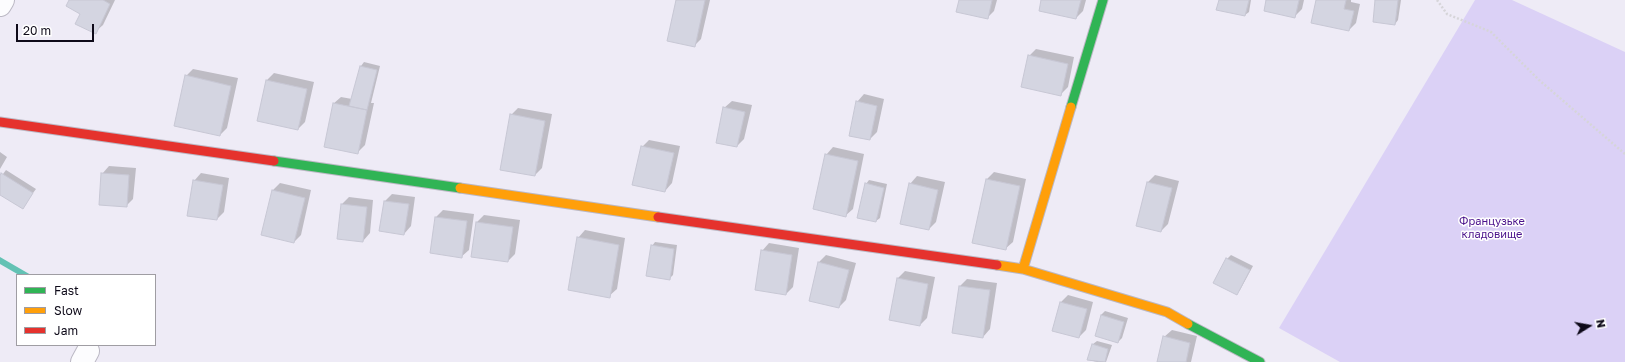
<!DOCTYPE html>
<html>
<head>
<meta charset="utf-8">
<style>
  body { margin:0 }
  #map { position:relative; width:1625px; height:362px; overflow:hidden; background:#eeebf6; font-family:"Golos Text",sans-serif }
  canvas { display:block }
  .legend { position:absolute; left:16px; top:274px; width:140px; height:72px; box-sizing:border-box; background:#fff; border:1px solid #9f9da3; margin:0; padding:5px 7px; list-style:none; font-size:12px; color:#0e0a19 }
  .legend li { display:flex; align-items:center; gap:8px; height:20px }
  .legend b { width:20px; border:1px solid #9f9da3 }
  .north { position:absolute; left:1569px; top:306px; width:40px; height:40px; -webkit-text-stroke:3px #fff; paint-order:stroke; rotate:79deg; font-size:11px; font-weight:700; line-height:16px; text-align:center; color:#0e0a19 }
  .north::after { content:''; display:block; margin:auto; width:14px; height:18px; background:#0e0a19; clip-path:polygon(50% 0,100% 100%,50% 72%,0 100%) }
  .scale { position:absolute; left:16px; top:24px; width:78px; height:18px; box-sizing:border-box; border:2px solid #0e0a19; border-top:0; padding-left:5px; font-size:12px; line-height:14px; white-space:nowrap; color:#0e0a19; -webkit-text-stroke:3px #fff; paint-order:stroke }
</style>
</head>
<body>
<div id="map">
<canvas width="1625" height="362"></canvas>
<ul class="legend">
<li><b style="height:5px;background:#30b455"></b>Fast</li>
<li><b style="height:5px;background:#ff9f0a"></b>Slow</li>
<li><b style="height:5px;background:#e5322d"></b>Jam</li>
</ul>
<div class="north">N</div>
<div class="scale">20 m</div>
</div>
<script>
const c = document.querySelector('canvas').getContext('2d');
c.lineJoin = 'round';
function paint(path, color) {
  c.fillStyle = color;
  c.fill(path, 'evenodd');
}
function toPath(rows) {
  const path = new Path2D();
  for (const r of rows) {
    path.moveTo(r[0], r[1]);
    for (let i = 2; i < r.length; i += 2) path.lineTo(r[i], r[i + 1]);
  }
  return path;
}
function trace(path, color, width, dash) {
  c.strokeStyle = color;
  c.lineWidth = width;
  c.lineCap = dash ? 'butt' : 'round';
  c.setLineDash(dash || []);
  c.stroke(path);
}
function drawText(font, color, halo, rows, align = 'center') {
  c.font = font + ' "Golos Text",sans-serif';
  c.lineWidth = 3;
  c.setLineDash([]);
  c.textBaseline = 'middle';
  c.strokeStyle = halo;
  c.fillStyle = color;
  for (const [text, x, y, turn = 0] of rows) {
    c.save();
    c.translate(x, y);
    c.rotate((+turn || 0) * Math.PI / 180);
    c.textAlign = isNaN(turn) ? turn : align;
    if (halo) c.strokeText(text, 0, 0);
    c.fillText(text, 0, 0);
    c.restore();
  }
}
const green = toPath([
  [1475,0,1512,0,1625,52,1625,362,1340,362,1279,328]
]);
const water = toPath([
  [0,257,31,275,19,275,0,264]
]);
const shadow = toPath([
  [70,0,115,0,103,25,95,32],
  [677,0,710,0,701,39,694,46],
  [960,0,997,0,994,11,987,18],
  [1042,0,1086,0,1083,11,1076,18],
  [1220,0,1251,0,1249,12,1245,15],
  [1267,0,1304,0,1302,9,1295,16],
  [1317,0,1351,0,1351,2,1360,4,1356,23,1349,30],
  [1376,0,1401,0,1398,20,1395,24],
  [1036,49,1074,57,1068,87,1061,94,1029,56],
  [364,62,380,66,371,103,374,103,365,145,357,153,333,104,341,97,352,99,361,66],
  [193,69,238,78,227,128,220,135,186,76],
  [274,73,314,82,305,122,298,129,258,120,267,80],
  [864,94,884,99,877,132,870,139,857,102],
  [732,101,752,105,744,139,737,146,724,108],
  [518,108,552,114,542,168,535,175,511,115],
  [649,140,680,146,672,183,665,191,642,147],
  [833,147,864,154,853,209,845,216,826,155],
  [0,152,7,157,0,169],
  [109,166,136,168,133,199,126,206,102,174],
  [6,170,36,189,22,208,0,194,0,178],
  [994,172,1026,179,1013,242,1005,249,987,179],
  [201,173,229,178,224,212,217,219,194,181],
  [1155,175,1179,181,1168,224,1161,231,1148,182],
  [917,176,945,182,936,222,929,229,910,184],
  [869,180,887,184,880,218,876,221,866,184],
  [280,183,311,190,301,235,294,242,262,234,273,190],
  [392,194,415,197,411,226,404,234,385,201],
  [349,197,373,200,370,233,363,241,342,204],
  [443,210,474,214,469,250,461,257,431,252,436,217],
  [484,215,520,220,515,254,508,261,477,222],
  [585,230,625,238,617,289,609,296,578,238],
  [655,242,677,245,673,275,669,279,652,246],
  [769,243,799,248,793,287,786,294,762,251],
  [826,255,856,263,846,300,839,307,819,262],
  [1231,255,1253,266,1240,290,1236,294,1227,259],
  [905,271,935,277,927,318,920,325,898,278],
  [967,279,997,283,990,329,983,337,960,286],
  [1068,295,1093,302,1086,330,1079,337,1053,330,1061,302],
  [1105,311,1128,318,1122,338,1118,342,1101,315],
  [1172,330,1197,336,1191,362,1158,362,1164,337],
  [1097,341,1112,345,1106,362,1097,362,1089,360,1093,344]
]);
const building = toPath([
  [69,0,103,0,110,4,96,34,75,24,80,14,66,6,69,0],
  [676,0,705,0,695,47,667,41,676,0],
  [959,0,992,0,988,19,956,12,959,0],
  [1041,0,1081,0,1076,19,1039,11,1041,0],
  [1219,0,1249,0,1245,16,1216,10,1219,0],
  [1266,0,1299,0,1295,18,1264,11,1266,0],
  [1316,0,1346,0,1344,9,1354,11,1349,31,1311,23,1316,0],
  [1375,0,1398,0,1395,25,1373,22,1375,0],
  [1028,55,1068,64,1061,96,1021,87,1028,55],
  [360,66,377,70,367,110,349,106,360,66],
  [185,75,231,86,220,136,174,126,185,75],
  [266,80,307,89,298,130,257,121,266,80],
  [856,101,877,106,870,140,849,136,856,101],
  [333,103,367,110,358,154,324,147,333,103],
  [723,107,745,112,737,147,716,143,723,107],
  [510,114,545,121,535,176,500,170,510,114],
  [641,146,674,153,665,192,632,185,641,146],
  [825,154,858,161,846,217,813,209,825,154],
  [1,173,33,193,23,209,0,195,0,176,1,173],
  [101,173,129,175,127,207,99,205,101,173],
  [986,179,1020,186,1006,250,972,243,986,179],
  [193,180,223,185,217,220,187,216,193,180],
  [1147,182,1172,188,1161,232,1136,226,1147,182],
  [865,183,884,188,876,222,857,218,865,183],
  [909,183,938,190,929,230,900,224,909,183],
  [272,190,305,198,294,243,261,235,272,190],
  [384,201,409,204,404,235,379,231,384,201],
  [341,204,367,207,363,242,337,239,341,204],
  [435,217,467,221,462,258,430,253,435,217],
  [476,222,513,227,508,262,471,257,476,222],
  [577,237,619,245,610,298,568,290,577,237],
  [651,245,674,249,670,280,646,276,651,245],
  [761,250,792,255,786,295,755,290,761,250],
  [1226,258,1250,270,1237,295,1213,283,1226,258],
  [818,262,849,270,839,308,809,301,818,262],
  [897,278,928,284,920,326,889,320,897,278],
  [959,286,990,290,983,338,952,333,959,286],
  [1060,302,1087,309,1079,338,1052,331,1060,302],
  [1101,315,1124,322,1118,343,1095,336,1101,315],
  [1163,336,1190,343,1186,362,1157,362,1163,336],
  [1092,344,1108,349,1105,362,1087,360,1092,344]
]);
const path = toPath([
  [1437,0,1447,14,1491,32,1539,80,1625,154]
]);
const street = toPath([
  [0,5,3,0],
  [82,362,88,351]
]);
const fast = toPath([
  [1071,107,1103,0],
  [274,161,460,188],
  [1188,324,1260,362]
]);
const slow = toPath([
  [460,188,658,217],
  [997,265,1023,269,1167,312,1188,324],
  [1023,269,1071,107]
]);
const jam = toPath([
  [0,122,274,161],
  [658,217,997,265]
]);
const parkNames = [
  ["Французьке",1492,222],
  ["кладовище",1492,235]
];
paint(green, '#dbd1f6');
paint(water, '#63c2b4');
paint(shadow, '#0003');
paint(building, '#d4d5e1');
trace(building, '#c7c7d4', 1);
trace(street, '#bbb8c4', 24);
trace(fast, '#bbb8c4', 11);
trace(slow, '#bbb8c4', 11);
trace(jam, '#bbb8c4', 11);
trace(path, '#d6d5d9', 2.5, [2, 2]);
trace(street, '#fcfcfe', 22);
trace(fast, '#30b455', 9);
trace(slow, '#ff9f0a', 9);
trace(jam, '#e5322d', 9);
drawText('11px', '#4b138c', '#fff', parkNames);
</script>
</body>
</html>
